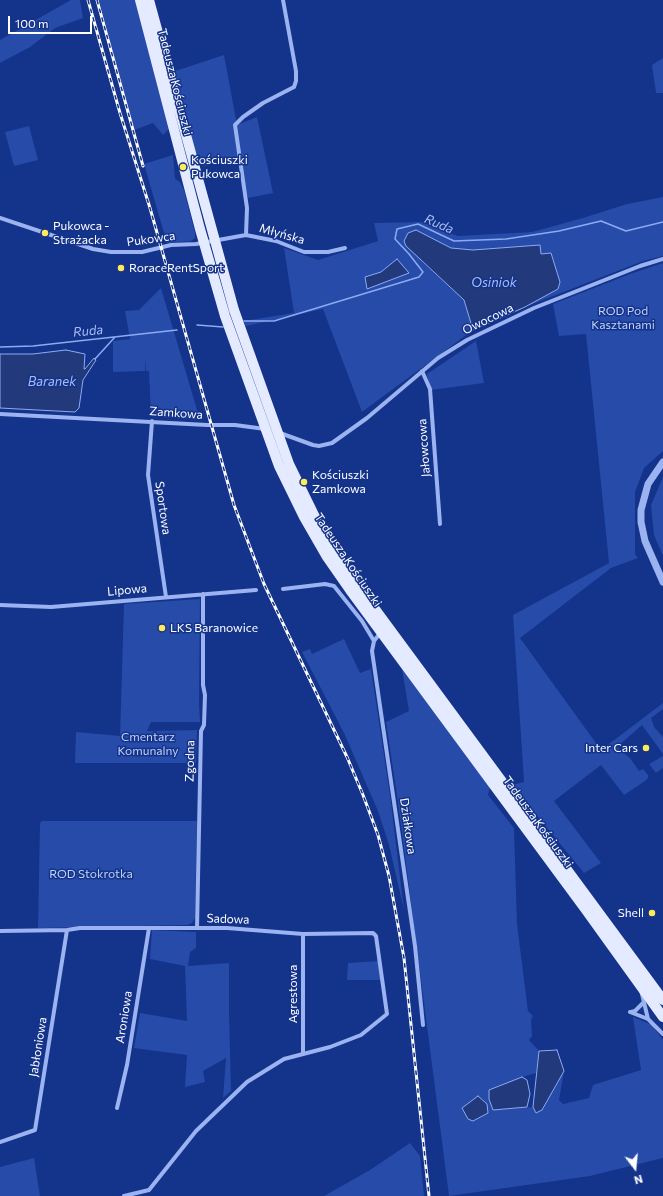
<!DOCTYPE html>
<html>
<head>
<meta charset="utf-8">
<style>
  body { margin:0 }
  #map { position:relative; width:663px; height:1196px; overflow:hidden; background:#14338a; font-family:Commissioner,sans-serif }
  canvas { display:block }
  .north { position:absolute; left:615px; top:1148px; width:40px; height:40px; -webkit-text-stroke:3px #14338a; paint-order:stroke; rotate:164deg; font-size:11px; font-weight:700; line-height:16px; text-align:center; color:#fff }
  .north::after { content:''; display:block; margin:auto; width:14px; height:18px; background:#fff; clip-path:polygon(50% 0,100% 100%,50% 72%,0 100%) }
  .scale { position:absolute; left:8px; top:16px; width:84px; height:18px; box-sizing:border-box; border:2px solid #fff; border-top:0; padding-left:5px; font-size:12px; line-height:14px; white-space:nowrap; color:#fff; -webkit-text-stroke:3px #14338a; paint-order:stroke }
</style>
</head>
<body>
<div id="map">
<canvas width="663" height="1196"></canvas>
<div class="north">N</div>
<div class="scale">100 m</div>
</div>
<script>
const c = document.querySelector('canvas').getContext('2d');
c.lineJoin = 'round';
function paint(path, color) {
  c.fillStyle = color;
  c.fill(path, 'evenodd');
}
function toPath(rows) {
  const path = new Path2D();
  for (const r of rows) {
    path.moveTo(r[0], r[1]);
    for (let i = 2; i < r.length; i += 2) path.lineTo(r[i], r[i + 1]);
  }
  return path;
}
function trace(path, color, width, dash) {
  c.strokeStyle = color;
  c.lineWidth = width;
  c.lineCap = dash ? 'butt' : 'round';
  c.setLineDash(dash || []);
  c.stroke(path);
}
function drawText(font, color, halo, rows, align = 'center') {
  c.font = font + ' Commissioner,sans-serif';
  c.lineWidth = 3;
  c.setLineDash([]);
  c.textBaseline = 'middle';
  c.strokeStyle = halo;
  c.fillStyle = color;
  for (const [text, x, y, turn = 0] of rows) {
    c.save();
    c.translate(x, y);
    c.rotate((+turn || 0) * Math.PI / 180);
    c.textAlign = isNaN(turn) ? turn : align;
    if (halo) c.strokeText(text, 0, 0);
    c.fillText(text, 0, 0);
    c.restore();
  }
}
const green = toPath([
  [71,0,80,0,83,18,55,28,30,47,0,63,0,40],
  [99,0,136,0,169,129,163,135,153,123,134,130],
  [224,55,237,125,257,117,273,193,248,198,238,161,203,166,197,157,172,72],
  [663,58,663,93,656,93,652,65],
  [29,126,38,160,14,166,5,132],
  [173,155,175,179,180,182,184,190,195,233,195,238,191,241,167,243,144,164],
  [663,197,663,256,643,261,525,307,558,289,560,282,551,253,541,254,540,245,473,250,451,248,416,230,420,260,464,300,473,330,362,412,323,309,246,326,244,321,294,313,284,248,318,260,378,241,374,223,422,222,458,236,532,232,583,218,627,204],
  [663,263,663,451,644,468,635,492,635,554,638,558,611,568,520,638,601,750,663,703,663,709,651,718,654,727,663,737,663,754,642,725,617,747,630,758,639,771,643,769,648,775,648,778,645,781,624,795,601,765,554,801,601,863,584,873,512,785,524,782,513,615,609,563,586,334,559,336,553,304,630,274],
  [161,288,200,420,151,416,149,371,146,371,145,359,145,371,113,372,113,341,130,339,125,311,139,310],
  [476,341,484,383,431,390,427,374],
  [663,477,663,556,654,535,651,505],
  [200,599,199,702,200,722,151,722,147,731,197,730,196,763,75,763,76,732,120,736,124,604],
  [344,639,360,673,371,669,390,795,404,910,389,845,378,811,344,733,302,652,310,649,312,654],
  [402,669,490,787,488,795,514,828,517,924,528,1011,533,1016,531,1020,532,1036,529,1040,539,1051,536,1073,522,1077,493,1110,533,1107,536,1113,542,1110,564,1071,559,1100,563,1104,589,1098,593,1085,641,1070,633,1017,652,1025,663,1040,663,1158,590,1176,449,1196,398,802,386,722,409,711],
  [663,756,663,768,656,773,649,764],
  [42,821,197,821,195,918,192,923,188,925,38,928,40,823],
  [152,930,196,932,196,948,190,952,188,966,229,963,229,1011,231,1091,223,1098,226,1058,203,1071,205,1082,185,1087,187,1055,134,1048,140,1013,187,1021,185,966,150,959],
  [379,961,382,980,347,980,348,963],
  [410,1143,420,1156,424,1196,324,1196,370,1170],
  [34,1158,40,1196,0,1196,0,1167]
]);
const water = toPath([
  [416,230,451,248,473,250,540,245,541,254,551,253,560,282,558,289,525,307,473,330,464,300,406,246,404,241,408,233,416,230],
  [397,259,409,273,367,289,365,277,381,272,397,259],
  [66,350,85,354,84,369,85,369,94,358,96,360,83,380,79,408,75,412,0,408,0,354,33,354,66,350],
  [557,1050,564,1071,542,1110,536,1113,533,1107,539,1051,557,1050],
  [522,1077,527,1080,530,1094,527,1107,493,1110,489,1099,489,1090,522,1077],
  [478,1096,487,1104,488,1113,473,1121,468,1119,462,1108,478,1096]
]);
const stream = toPath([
  [244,321,274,321,419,277,423,272,409,254,395,239,397,229,418,224,454,241,506,239,559,231,601,221,626,231,663,222],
  [197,325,223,327],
  [0,347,33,346,177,330],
  [95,359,115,337]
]);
const minor = toPath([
  [0,218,93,249,111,252,142,252,171,245,196,244,246,235,276,241,304,252,328,252,345,248],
  [246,235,247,208,235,125,243,117,263,103,294,87,296,81,296,71,283,0],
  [422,371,430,389,440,524],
  [0,414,207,425,235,425,265,429],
  [152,421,148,475,166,597],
  [280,433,313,445,319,446,332,443,367,418,438,358,467,340,534,308,640,266,663,259],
  [283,589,325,584,334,586,362,621,374,641],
  [0,605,51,607,256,590],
  [381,632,374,641,372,651,415,946,423,1025],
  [197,928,201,731,204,725,205,695,203,685,203,594],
  [0,931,67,930,80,928,227,928,303,934,373,933,376,936,387,1014,361,1035,330,1047,284,1059,247,1082,196,1131,149,1190,124,1196],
  [641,990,648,1019],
  [630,1012,648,1019,663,1034],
  [631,1012,635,1011,643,1003],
  [303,1054,303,934],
  [117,1108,127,1065,149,928],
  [0,1142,35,1130,67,930]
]);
const tertiary = toPath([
  [663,462,648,484,641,510,641,522,645,541,663,582]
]);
const primary = toPath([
  [140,0,200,229,225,316,279,466,304,517,327,557,350,590,586,910,663,1017],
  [149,0,234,310,289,464,313,513,330,545,355,582,663,1000]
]);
const rail = toPath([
  [88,0,120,113,150,208,234,505,264,584,347,757,363,795,378,835,389,876,404,958,429,1196],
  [97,0,143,166]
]);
const markers = [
  [183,167,4,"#ffeb5a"],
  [45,233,4,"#ffeb5a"],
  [121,268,4,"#ffeb5a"],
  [304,482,4,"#ffeb5a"],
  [162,628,4,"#ffeb5a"],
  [646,748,4,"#ffeb5a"],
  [652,913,4,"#ffeb5a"]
];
const streetNames = [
  ["Tadeusza Kościuszki",175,82,76],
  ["Młyńska",282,234,16],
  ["Pukowca",151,239,-8],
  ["Owocowa",488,319,-26],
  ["Zamkowa",176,413,4],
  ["Jałowcowa",424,448,-94],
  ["Sportowa",163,508,82],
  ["Tadeusza Kościuszki",348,560,56],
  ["Lipowa",127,590,-5],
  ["Zgodna",190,761,-89],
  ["Tadeusza Kościuszki",538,822,54],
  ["Działkowa",408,826,82],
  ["Sadowa",228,919,2],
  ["Agrestowa",293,994,-90],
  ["Aroniowa",124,1017,-81],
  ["Jabłoniowa",38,1047,-81]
];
const poiNames = [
  ["Kościuszki",191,160],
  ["Pukowca",191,174],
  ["Pukowca -",53,226],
  ["Strażacka",53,240],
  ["RoraceRentSport",129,268],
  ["Kościuszki",312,475],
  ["Zamkowa",312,489],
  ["LKS Baranowice",170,628],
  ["Inter Cars",638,748,"right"],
  ["Shell",644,913,"right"]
];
const parkNames = [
  ["ROD Pod",623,311],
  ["Kasztanami",623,325],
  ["Cmentarz",148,737],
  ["Komunalny",148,751],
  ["ROD Stokrotka",91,874]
];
const waterNames = [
  ["Ruda",439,224,23],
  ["Osiniok",494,283],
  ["Ruda",88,331,-6],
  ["Baranek",52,382]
];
paint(green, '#264ba9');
paint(water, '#22397b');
trace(water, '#8dabf3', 1);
trace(stream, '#8dabf3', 1.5);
trace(minor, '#9bb3f0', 4);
trace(tertiary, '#9bb3f0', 7);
trace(primary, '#e4eaff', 10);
trace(rail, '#fff', 3);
trace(rail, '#14338a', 1.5, [4.5]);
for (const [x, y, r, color] of markers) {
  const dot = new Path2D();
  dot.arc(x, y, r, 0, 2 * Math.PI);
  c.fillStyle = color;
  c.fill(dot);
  trace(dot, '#14338a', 1.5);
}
drawText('12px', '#fff', '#14338a', streetNames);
drawText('12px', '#fff', '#14338a', poiNames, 'left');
drawText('12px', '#c1d2fb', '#14338a', parkNames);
drawText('italic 13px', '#a7bef7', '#14338a', waterNames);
</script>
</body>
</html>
